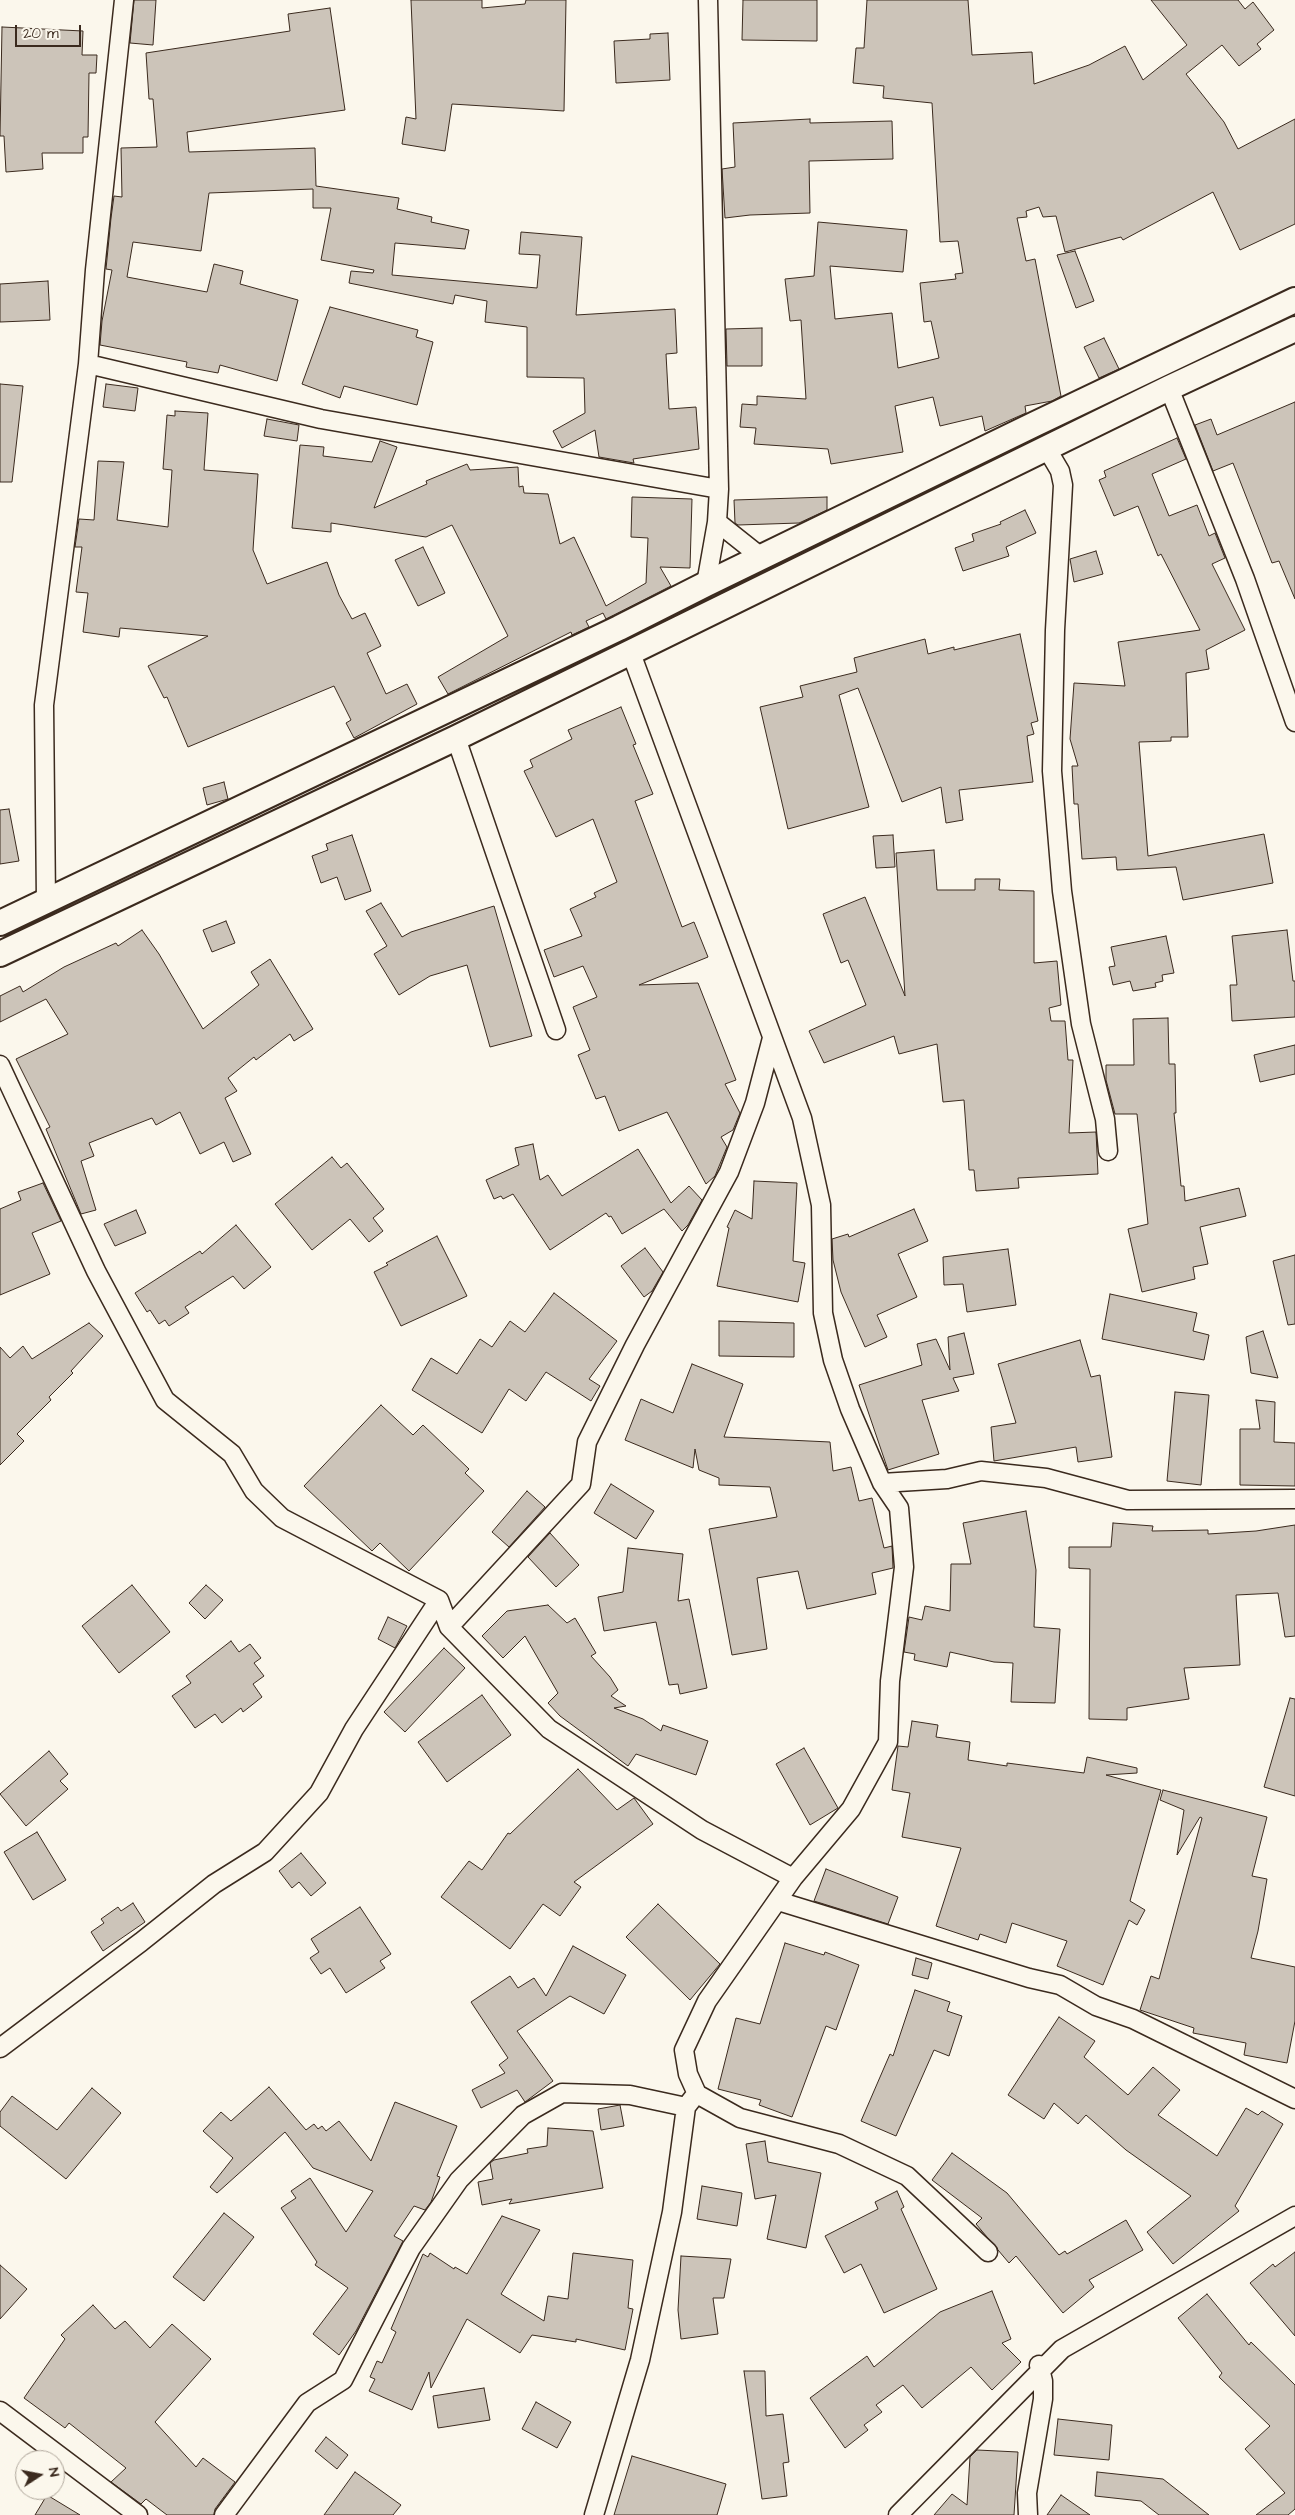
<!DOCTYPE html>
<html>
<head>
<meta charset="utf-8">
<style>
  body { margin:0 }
  #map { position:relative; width:1295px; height:2515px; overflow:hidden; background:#fbf7ec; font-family:"Architects Daughter",sans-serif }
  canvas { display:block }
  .north { position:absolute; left:15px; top:2450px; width:50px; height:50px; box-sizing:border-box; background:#fbf7ec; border:1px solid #aea59a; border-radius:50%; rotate:79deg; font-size:14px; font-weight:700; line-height:20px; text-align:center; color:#3b2a1e }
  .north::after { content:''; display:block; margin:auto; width:18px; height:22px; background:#3b2a1e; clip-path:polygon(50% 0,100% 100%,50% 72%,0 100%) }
  .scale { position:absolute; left:15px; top:25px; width:66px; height:22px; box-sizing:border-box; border:2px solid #3b2a1e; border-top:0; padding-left:6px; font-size:15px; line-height:18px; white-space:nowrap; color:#3b2a1e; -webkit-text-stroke:4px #fbf7ec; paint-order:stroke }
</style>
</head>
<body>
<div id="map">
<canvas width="1295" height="2515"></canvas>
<div class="north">N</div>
<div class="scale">20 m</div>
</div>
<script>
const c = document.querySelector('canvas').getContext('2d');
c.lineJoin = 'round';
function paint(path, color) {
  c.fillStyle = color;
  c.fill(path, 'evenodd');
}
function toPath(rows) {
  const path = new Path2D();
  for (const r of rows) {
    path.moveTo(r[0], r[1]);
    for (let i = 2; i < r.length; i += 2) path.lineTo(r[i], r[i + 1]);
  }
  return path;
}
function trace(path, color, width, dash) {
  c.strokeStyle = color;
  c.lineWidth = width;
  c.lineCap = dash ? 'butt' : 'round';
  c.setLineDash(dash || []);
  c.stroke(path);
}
const building = toPath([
  [134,0,156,0,153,45,130,43,134,0],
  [411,0,482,0,482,8,525,4,526,0,566,0,564,111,452,104,445,151,402,144,406,117,416,119,411,0],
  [743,0,817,0,817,41,742,40,743,0],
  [867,0,968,0,972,55,1032,52,1034,84,1089,65,1125,46,1143,80,1187,45,1151,0,1238,0,1245,9,1253,2,1274,30,1257,44,1261,49,1239,66,1222,45,1186,74,1224,122,1238,149,1295,119,1295,224,1240,250,1213,192,1123,240,1121,237,1065,252,1056,216,1043,217,1039,207,1026,211,1027,217,1017,218,1026,261,1035,259,1061,396,1052,401,1025,406,1026,413,985,431,982,416,940,426,933,397,895,406,903,452,831,464,828,449,754,444,756,428,740,427,742,404,757,405,757,396,806,399,801,320,790,321,785,279,814,276,818,222,907,230,903,272,830,266,835,319,892,313,898,368,939,358,931,321,924,322,920,283,956,279,955,274,963,273,958,241,940,242,932,103,883,98,884,86,853,83,856,48,864,48,867,0],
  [330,8,345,110,187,132,189,152,315,148,316,186,399,198,397,209,432,217,431,222,469,230,465,249,395,243,392,275,537,288,540,255,519,254,521,232,582,237,576,315,675,309,677,353,666,354,669,409,696,407,699,449,633,459,634,463,599,457,595,430,562,448,553,431,585,413,584,378,527,377,527,327,485,322,487,301,455,295,453,304,349,283,351,271,373,273,374,270,321,260,331,208,313,208,313,189,209,193,201,251,133,242,127,277,207,292,214,264,243,271,240,284,298,300,277,381,220,365,218,373,186,367,187,362,100,345,102,321,112,270,106,269,111,218,114,196,122,197,121,148,157,147,153,99,149,99,146,53,290,31,288,14,330,8],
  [2,27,83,31,82,55,97,55,96,73,89,73,88,137,83,137,83,153,42,153,43,169,6,172,4,136,0,136,2,27],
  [668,33,670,80,616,83,614,41,650,39,650,34,668,33],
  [810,119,810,123,892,121,893,159,809,161,810,213,750,215,725,218,722,169,735,167,733,123,810,119],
  [1075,251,1094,301,1076,308,1057,255,1075,251],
  [48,281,50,320,0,322,0,284,48,281],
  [330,307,418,330,416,337,433,342,417,405,344,386,340,398,302,384,330,307],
  [762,328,762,366,727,366,726,329,762,328],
  [1104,338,1119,369,1099,378,1084,347,1104,338],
  [0,384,23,386,12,482,0,482,0,384],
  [106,384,138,388,135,411,103,407,106,384],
  [1295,402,1295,599,1279,561,1272,563,1233,463,1213,471,1195,425,1211,419,1217,435,1295,402],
  [175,411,208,413,204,470,258,474,253,550,267,584,327,562,339,595,352,619,365,613,381,646,367,653,386,694,407,684,417,704,354,738,346,723,351,720,334,686,188,747,167,697,164,698,148,666,208,636,120,628,119,637,83,632,88,593,76,592,82,547,75,547,79,519,94,520,98,461,124,462,117,520,168,527,172,470,163,469,167,415,175,416,175,411],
  [267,419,299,425,297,441,264,436,267,419],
  [1177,438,1186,459,1152,474,1169,516,1197,505,1209,536,1215,533,1225,558,1212,564,1245,630,1206,650,1209,669,1186,673,1188,737,1171,737,1171,741,1139,742,1148,856,1264,834,1273,883,1183,900,1176,867,1117,870,1116,857,1082,859,1078,804,1074,804,1072,766,1078,766,1070,739,1074,683,1125,686,1118,642,1200,630,1161,554,1158,556,1138,506,1114,516,1099,480,1106,477,1104,471,1177,438],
  [380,441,397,447,374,508,427,484,426,481,467,464,470,470,518,467,519,487,523,486,524,493,548,494,560,544,574,537,606,606,646,583,648,538,631,537,632,497,692,499,690,568,660,567,671,586,606,619,603,613,586,621,589,627,572,635,571,632,448,694,438,677,508,636,452,525,426,537,331,523,331,532,292,528,300,445,324,447,323,456,372,462,380,441],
  [827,497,827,510,799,523,738,525,735,523,734,500,827,497],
  [1025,510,1036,533,1006,547,1009,556,963,571,955,548,974,541,972,534,1001,524,1000,522,1025,510],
  [423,547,445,593,418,606,395,560,423,547],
  [1096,551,1103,574,1074,582,1070,559,1096,551],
  [1020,634,1038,721,1031,723,1034,734,1027,736,1033,782,959,790,963,820,946,823,941,787,902,802,858,688,839,695,869,807,788,829,760,707,803,697,800,686,857,672,854,658,925,639,928,654,954,647,954,650,1020,634],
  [621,707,636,744,633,745,653,794,635,801,682,927,694,922,708,957,639,985,698,983,736,1080,725,1084,740,1113,733,1130,721,1137,727,1147,715,1176,706,1184,667,1112,619,1131,605,1096,596,1099,578,1055,590,1050,573,1007,597,997,583,966,554,977,544,950,582,936,570,909,596,897,594,893,617,882,593,819,556,837,524,771,533,767,530,760,572,739,568,730,621,707],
  [224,782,228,799,207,805,203,788,224,782],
  [9,809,19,861,0,864,0,810,9,809],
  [352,835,371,891,345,900,337,877,321,883,312,856,328,850,326,844,352,835],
  [893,835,895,867,876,868,873,836,893,835],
  [934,850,937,890,975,890,975,879,1000,879,999,890,1034,891,1034,963,1057,961,1061,1005,1049,1008,1051,1021,1065,1021,1068,1060,1073,1060,1069,1133,1096,1132,1098,1174,1018,1178,1019,1188,976,1191,974,1170,969,1170,964,1100,943,1102,937,1044,899,1054,894,1036,824,1063,809,1031,866,1005,848,960,841,963,823,914,865,897,905,996,896,853,934,850],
  [381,903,402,937,411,932,494,906,532,1036,490,1047,467,965,430,976,399,995,374,954,387,946,366,911,381,903],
  [226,921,235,943,212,952,203,930,226,921],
  [142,930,159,954,203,1029,259,985,251,972,270,959,313,1029,294,1041,290,1034,256,1060,254,1057,228,1078,237,1091,225,1098,251,1154,233,1162,224,1142,200,1154,180,1112,156,1125,152,1118,89,1143,94,1156,81,1161,96,1210,81,1214,46,1129,50,1127,16,1059,68,1034,46,999,0,1022,0,996,20,986,23,992,64,967,116,943,118,946,142,930],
  [1287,930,1293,981,1295,981,1295,1017,1232,1021,1230,985,1237,985,1232,936,1287,930],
  [1166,936,1174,973,1162,975,1163,981,1155,983,1156,987,1133,991,1130,981,1113,985,1109,967,1115,966,1111,947,1166,936],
  [1168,1018,1169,1064,1175,1064,1176,1113,1174,1113,1181,1186,1184,1186,1185,1201,1239,1188,1246,1216,1200,1227,1208,1264,1193,1267,1195,1279,1142,1292,1128,1229,1148,1224,1137,1114,1115,1114,1106,1080,1106,1065,1134,1065,1133,1019,1168,1018],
  [1295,1045,1295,1074,1260,1082,1254,1055,1295,1045],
  [533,1144,540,1180,548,1175,562,1196,638,1149,671,1203,689,1186,702,1200,688,1225,682,1231,664,1209,622,1234,611,1216,609,1217,606,1213,550,1250,513,1194,503,1199,501,1196,494,1199,486,1180,519,1165,515,1148,533,1144],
  [332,1157,341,1168,347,1163,384,1209,373,1218,383,1231,369,1242,350,1219,312,1250,275,1204,332,1157],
  [754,1181,797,1183,793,1261,805,1263,798,1302,717,1286,729,1228,727,1227,735,1210,752,1219,754,1181],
  [43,1183,61,1221,32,1233,50,1274,0,1295,0,1209,21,1200,18,1192,43,1183],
  [914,1209,928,1241,898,1254,917,1297,877,1315,887,1337,865,1347,841,1292,833,1260,832,1239,848,1234,849,1237,914,1209],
  [136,1210,146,1233,115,1246,104,1224,136,1210],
  [236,1225,271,1267,244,1289,233,1276,185,1307,189,1313,169,1326,165,1320,159,1324,150,1310,147,1312,135,1293,200,1251,202,1254,236,1225],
  [437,1236,467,1296,401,1326,374,1272,388,1265,386,1263,437,1236],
  [645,1248,663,1272,652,1291,644,1297,621,1266,645,1248],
  [1008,1249,1016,1305,967,1312,963,1284,944,1285,943,1257,1008,1249],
  [1295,1255,1295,1324,1288,1325,1273,1261,1295,1255],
  [554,1293,617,1341,589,1379,600,1386,591,1401,546,1372,526,1401,509,1389,482,1433,412,1390,431,1358,457,1374,480,1339,492,1347,510,1321,525,1332,554,1293],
  [1110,1294,1197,1313,1193,1331,1209,1335,1204,1360,1102,1339,1110,1294],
  [719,1321,794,1323,794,1357,719,1356,719,1321],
  [89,1323,103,1336,71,1371,73,1373,49,1397,51,1400,17,1434,24,1441,0,1465,0,1347,10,1358,23,1346,32,1359,89,1323],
  [1263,1331,1278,1378,1251,1373,1246,1337,1263,1331],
  [964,1333,974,1374,953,1378,959,1391,922,1400,939,1454,888,1470,859,1385,922,1365,917,1344,936,1339,950,1370,948,1337,964,1333],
  [1080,1340,1091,1377,1100,1375,1112,1457,1078,1462,1076,1447,994,1461,991,1427,1016,1423,998,1364,1080,1340],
  [692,1364,743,1384,724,1437,830,1442,833,1471,851,1467,859,1501,872,1498,884,1548,892,1546,893,1568,872,1573,876,1594,807,1609,798,1571,757,1578,767,1649,732,1655,709,1529,777,1517,770,1487,719,1485,719,1478,699,1470,695,1449,693,1468,625,1440,641,1399,673,1413,692,1364],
  [1175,1392,1209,1395,1201,1485,1167,1481,1175,1392],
  [1256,1400,1275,1402,1274,1442,1295,1443,1295,1486,1240,1485,1240,1429,1260,1429,1256,1400],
  [381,1405,413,1435,423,1425,469,1469,465,1473,484,1491,409,1571,380,1543,372,1551,304,1486,381,1405],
  [611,1484,654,1511,636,1539,594,1513,611,1484],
  [527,1491,545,1507,509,1547,492,1532,527,1491],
  [1026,1511,1036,1570,1034,1627,1060,1629,1055,1703,1011,1702,1013,1663,994,1662,950,1652,947,1667,914,1660,915,1654,904,1652,909,1617,922,1620,925,1606,950,1611,951,1564,971,1564,963,1523,1026,1511],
  [1113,1523,1153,1526,1152,1531,1208,1530,1208,1534,1256,1531,1295,1525,1295,1636,1285,1637,1278,1593,1236,1595,1240,1665,1184,1668,1189,1699,1127,1708,1127,1720,1089,1719,1090,1569,1069,1568,1069,1547,1111,1547,1113,1523],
  [550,1533,579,1565,556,1587,528,1557,550,1533],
  [628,1548,683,1554,678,1601,689,1599,707,1688,680,1694,678,1684,669,1685,656,1622,604,1631,598,1597,623,1592,628,1548],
  [132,1585,170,1632,119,1673,82,1626,132,1585],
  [206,1585,223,1600,205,1619,189,1603,206,1585],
  [548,1605,567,1623,575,1618,596,1653,591,1656,610,1677,618,1690,611,1696,626,1706,614,1708,643,1719,661,1731,663,1725,708,1741,696,1775,636,1754,628,1766,560,1716,548,1703,558,1693,525,1636,503,1658,482,1636,507,1611,548,1605],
  [388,1617,407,1626,395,1648,378,1639,388,1617],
  [231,1641,239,1652,250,1644,261,1658,254,1663,264,1676,253,1684,262,1697,243,1712,241,1708,222,1723,215,1714,195,1728,172,1696,191,1683,186,1676,231,1641],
  [444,1648,465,1668,405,1732,384,1712,444,1648],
  [482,1695,511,1735,447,1782,418,1742,482,1695],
  [1290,1698,1295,1699,1295,1796,1264,1787,1290,1698],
  [912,1721,938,1725,936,1737,970,1742,968,1760,1007,1766,1007,1763,1084,1773,1087,1757,1137,1768,1137,1773,1106,1775,1161,1790,1130,1901,1145,1910,1137,1925,1129,1920,1103,1985,1057,1966,1067,1941,1012,1923,1006,1943,980,1934,978,1940,936,1926,961,1848,902,1837,910,1793,892,1790,898,1746,908,1747,912,1721],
  [804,1748,838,1808,810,1825,776,1764,804,1748],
  [49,1751,68,1774,60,1781,68,1789,26,1826,0,1794,49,1751],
  [578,1769,617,1810,634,1798,653,1824,574,1882,581,1887,560,1916,543,1904,510,1949,441,1897,469,1861,482,1870,508,1833,510,1834,578,1769],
  [1163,1790,1267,1817,1252,1876,1267,1879,1258,1931,1251,1958,1295,1967,1295,2021,1287,2063,1244,2055,1246,2043,1193,2033,1194,2028,1140,2010,1151,1976,1159,1979,1202,1818,1200,1817,1177,1855,1184,1810,1160,1800,1163,1790],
  [37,1832,66,1880,33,1900,4,1852,37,1832],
  [301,1853,326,1883,311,1896,299,1882,292,1888,279,1871,301,1853],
  [826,1869,898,1897,888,1924,814,1901,826,1869],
  [133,1903,145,1922,103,1951,91,1932,104,1923,101,1919,118,1907,121,1911,133,1903],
  [658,1904,720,1964,690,2000,626,1937,658,1904],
  [360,1907,391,1954,380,1961,385,1968,346,1993,330,1968,321,1974,310,1958,319,1952,311,1939,360,1907],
  [785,1943,824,1955,825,1952,859,1965,836,2030,826,2026,792,2117,759,2105,761,2100,718,2089,736,2018,760,2024,785,1943],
  [573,1946,626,1975,604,2014,570,1996,517,2031,553,2081,525,2102,517,2090,481,2108,472,2090,505,2073,499,2065,508,2058,471,2002,510,1976,518,1988,534,1978,546,1996,573,1946],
  [916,1958,932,1963,928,1979,912,1975,916,1958],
  [915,1990,950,2002,947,2011,962,2016,949,2056,934,2050,896,2136,861,2121,890,2054,893,2056,915,1990],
  [1059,2017,1095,2041,1084,2057,1128,2095,1153,2067,1180,2090,1158,2115,1217,2156,1246,2108,1258,2115,1262,2111,1283,2124,1235,2206,1239,2211,1173,2264,1147,2232,1191,2196,1126,2150,1086,2115,1078,2124,1054,2103,1044,2119,1008,2095,1059,2017],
  [269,2087,306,2130,314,2124,318,2129,322,2126,326,2131,339,2121,371,2161,395,2102,457,2126,437,2176,440,2177,431,2202,425,2210,414,2206,394,2236,403,2241,356,2331,339,2355,313,2334,348,2288,315,2265,317,2262,281,2208,296,2198,291,2191,310,2178,346,2232,373,2191,313,2168,285,2132,217,2193,210,2187,233,2158,203,2131,221,2112,231,2121,269,2087],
  [92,2088,121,2113,66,2179,0,2126,0,2112,12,2096,57,2130,92,2088],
  [620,2105,624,2126,601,2130,598,2109,620,2105],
  [548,2128,593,2131,603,2188,509,2204,512,2199,482,2205,478,2182,493,2179,490,2163,494,2160,528,2153,527,2149,547,2146,548,2128],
  [765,2141,768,2162,821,2173,806,2248,767,2239,776,2195,755,2199,746,2144,765,2141],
  [952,2153,1007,2193,1059,2255,1065,2251,1067,2254,1126,2220,1143,2250,1089,2280,1094,2287,1063,2313,1016,2256,1009,2263,976,2224,982,2218,932,2180,952,2153],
  [702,2186,742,2193,737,2226,697,2219,702,2186],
  [897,2191,904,2207,901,2209,937,2289,884,2313,861,2264,844,2273,825,2236,878,2209,875,2202,897,2191],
  [224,2213,254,2237,204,2301,173,2277,224,2213],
  [502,2216,540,2230,501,2294,544,2321,548,2296,568,2299,573,2253,633,2260,628,2308,633,2309,625,2350,576,2339,576,2342,532,2335,520,2353,467,2319,431,2388,429,2372,412,2410,369,2391,375,2379,370,2377,377,2361,382,2363,396,2332,391,2329,423,2254,428,2257,430,2253,454,2269,455,2267,467,2274,502,2216],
  [1295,2252,1295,2336,1250,2283,1273,2264,1275,2267,1295,2252],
  [681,2256,731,2259,724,2298,713,2298,718,2334,681,2339,678,2310,681,2256],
  [0,2265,27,2289,0,2319,0,2265],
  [992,2291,1011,2339,1002,2343,1021,2362,992,2390,971,2367,922,2408,903,2385,876,2405,882,2412,864,2425,868,2430,845,2448,810,2398,867,2356,874,2367,940,2312,992,2291],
  [1207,2294,1249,2345,1251,2342,1295,2385,1295,2509,1288,2515,1256,2515,1285,2493,1245,2449,1270,2426,1219,2377,1222,2373,1178,2318,1207,2294],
  [93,2305,115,2329,125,2321,150,2348,172,2324,211,2359,155,2422,196,2467,203,2458,235,2482,215,2509,214,2515,167,2515,146,2499,141,2504,111,2482,126,2468,69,2423,65,2428,24,2398,65,2339,61,2335,93,2305],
  [744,2371,765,2371,766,2416,783,2414,789,2462,783,2463,787,2496,762,2499,744,2371],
  [484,2388,490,2420,438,2428,433,2396,484,2388],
  [536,2402,571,2422,557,2448,522,2429,536,2402],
  [1058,2419,1112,2425,1109,2460,1054,2455,1058,2419],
  [326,2437,348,2455,337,2469,315,2451,326,2437],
  [977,2450,1018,2452,1014,2515,934,2515,952,2494,967,2505,970,2457,977,2450],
  [632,2456,726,2484,717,2515,614,2515,632,2456],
  [355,2472,401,2505,393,2515,324,2515,355,2472],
  [1097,2472,1163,2479,1209,2515,1159,2515,1141,2501,1095,2496,1097,2472],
  [47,2495,80,2515,35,2515,47,2495],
  [1061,2495,1090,2515,1047,2515,1061,2495]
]);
const street = toPath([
  [88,364,321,419,719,489],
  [1169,388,1245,579,1295,722],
  [1047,449,1060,471,1063,485,1055,630,1052,771,1062,891,1081,1024,1105,1119,1108,1151],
  [717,522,761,557],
  [706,584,717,522,719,489,708,0],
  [631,653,802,1118,821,1205,823,1313,833,1360,850,1409,882,1483,899,1508,904,1567,890,1681,888,1742,851,1809,793,1878,707,2001,684,2050,688,2074,697,2094,740,2118,839,2144,907,2176,988,2252],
  [456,738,556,1030],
  [46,902,44,705,88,364,95,270,124,0],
  [0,1065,96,1271,165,1400,232,1454,254,1491,282,1518,439,1600,449,1627,549,1729,702,1830,793,1878],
  [882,1483,947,1479,981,1471,1046,1478,1128,1500,1295,1499],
  [449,1627,581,1484,587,1442,635,1345,729,1172,755,1103,772,1038],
  [778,1901,1029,1978,1060,1985,1096,2006,1133,2019,1295,2099],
  [0,2048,141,1942,214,1884,265,1852,319,1793,354,1729,439,1600],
  [0,2411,138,2515],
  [224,2515,307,2403,343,2380,411,2248,459,2180,523,2115,562,2093,630,2095,686,2107],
  [594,2515,640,2360,672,2212,686,2107,693,2098],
  [898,2515,1062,2349,1295,2216],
  [1028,2515,1027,2493,1043,2399,1043,2381,1039,2365]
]);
const secondary = toPath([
  [0,923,619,628,706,584,1035,424,1295,300],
  [0,954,456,738,1169,388,1295,329]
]);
paint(building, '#ccc4b9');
trace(building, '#3b2a1e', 1);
trace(street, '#3b2a1e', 21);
trace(secondary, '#3b2a1e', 28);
trace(street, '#fbf7ec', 18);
trace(secondary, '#fbf7ec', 24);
</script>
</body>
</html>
